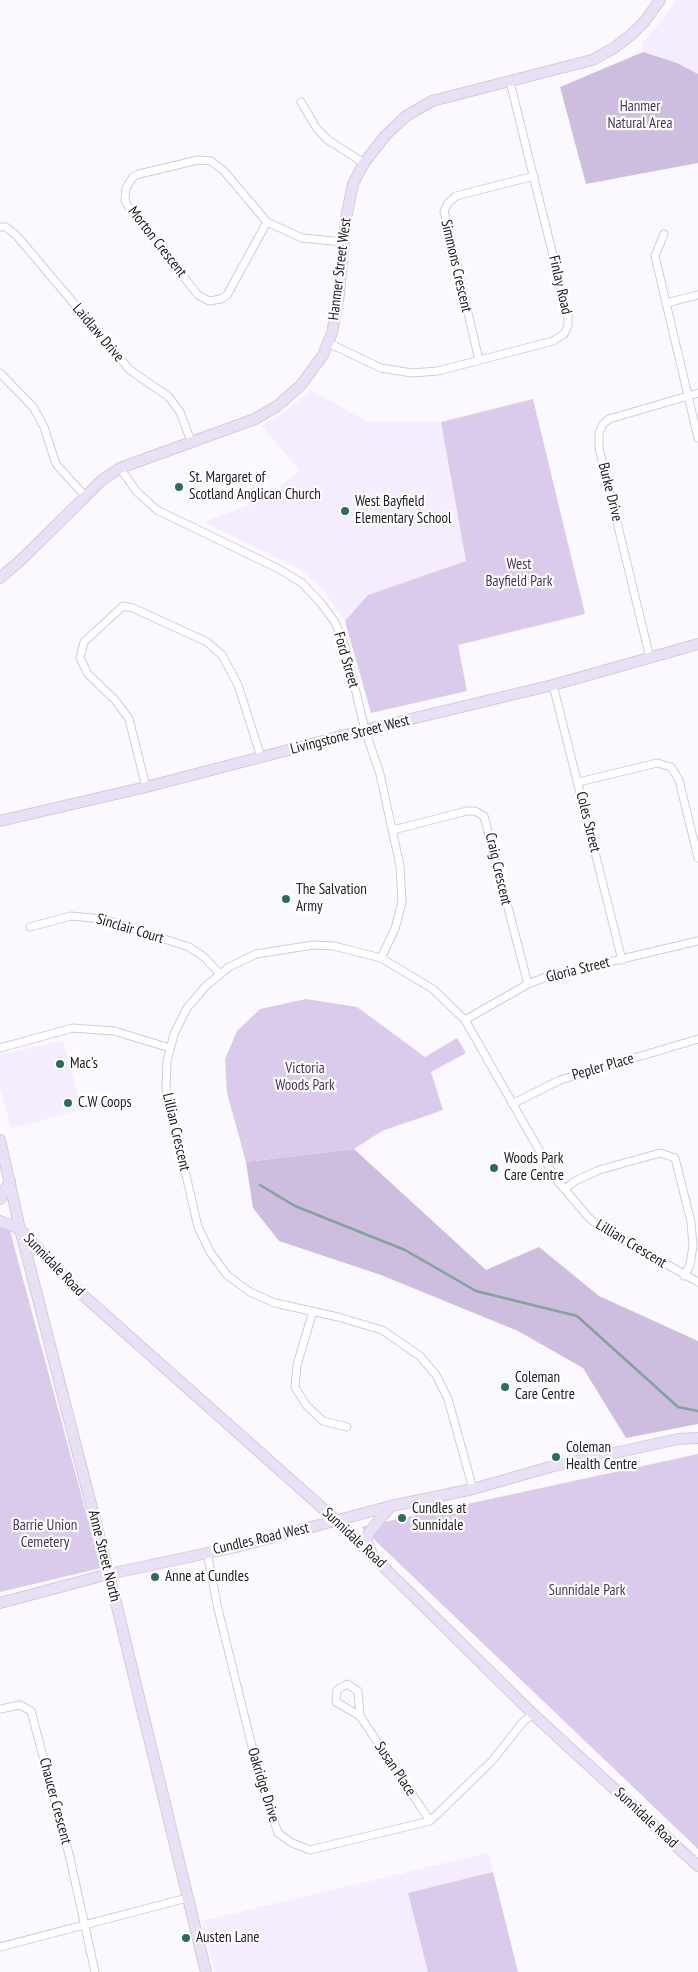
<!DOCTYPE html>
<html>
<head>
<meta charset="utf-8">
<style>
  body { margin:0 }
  canvas { display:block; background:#fbf8ff }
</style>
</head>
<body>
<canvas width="698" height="1972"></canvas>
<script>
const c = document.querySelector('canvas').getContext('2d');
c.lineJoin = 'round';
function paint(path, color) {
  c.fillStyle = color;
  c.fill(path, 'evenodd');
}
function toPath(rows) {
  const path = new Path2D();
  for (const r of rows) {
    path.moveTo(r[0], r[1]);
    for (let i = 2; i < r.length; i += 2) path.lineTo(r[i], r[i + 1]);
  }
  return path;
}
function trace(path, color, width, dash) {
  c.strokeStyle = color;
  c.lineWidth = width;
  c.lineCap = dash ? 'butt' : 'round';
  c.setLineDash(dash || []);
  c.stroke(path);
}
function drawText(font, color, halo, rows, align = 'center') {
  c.font = font + ' "PT Sans Narrow",sans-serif';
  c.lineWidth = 4.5;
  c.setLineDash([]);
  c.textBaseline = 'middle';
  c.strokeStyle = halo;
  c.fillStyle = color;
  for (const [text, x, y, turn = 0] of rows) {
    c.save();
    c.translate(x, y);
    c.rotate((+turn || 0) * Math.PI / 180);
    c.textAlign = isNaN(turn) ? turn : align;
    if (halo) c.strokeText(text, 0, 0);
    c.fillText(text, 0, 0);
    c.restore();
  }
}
const built = toPath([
  [675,0,698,0,698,74,677,63,643,52,642,43,664,18],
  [311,390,366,421,441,422,466,561,369,595,345,621,323,590,301,570,204,522,262,500,300,471,262,426,289,409],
  [63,1040,82,1110,11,1128,0,1088,0,1055],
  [488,1853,518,1972,215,1972,202,1921]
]);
const green = toPath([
  [533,399,585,614,458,645,467,691,371,713,345,621,368,595,466,561,441,422],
  [306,999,357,1007,425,1057,457,1038,466,1053,431,1072,443,1110,382,1131,354,1149,246,1162,227,1093,225,1059,237,1031,260,1009],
  [0,1227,10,1231,101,1568,0,1592],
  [698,1454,698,1849,361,1527],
  [493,1872,518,1972,428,1972,408,1893]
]);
const forest = toPath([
  [643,52,677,63,698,74,698,163,586,184,560,87],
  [354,1149,486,1270,539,1247,599,1296,698,1341,698,1424,626,1438,583,1368,518,1331,381,1275,279,1241,253,1208,246,1162]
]);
const stream = toPath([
  [260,1185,295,1206,405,1250,476,1291,577,1316,678,1407,698,1411]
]);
const street = toPath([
  [301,102,317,129,328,140,364,163],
  [267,222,227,295,221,299,209,301,198,295,128,206,125,200,126,188,133,177,139,174,198,160,211,161,224,171,267,222,302,238,343,242],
  [0,227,6,227,17,236,130,370,169,397,180,412,191,441],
  [664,234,655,256,698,438],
  [666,303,698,295],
  [328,343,381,368,412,373,438,371,553,341,564,334,568,326,568,316,510,82],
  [479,360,444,211,448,203,456,196,534,176],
  [0,373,33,407,44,427,56,464,85,496],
  [120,468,137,492,157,510,277,568,302,583,320,602,335,622,345,646,365,730,380,774,400,866,402,902,395,929,381,958],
  [650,658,599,448,599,433,603,424,609,419,698,393],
  [553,685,622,960],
  [579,782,657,763,671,767,679,780,698,858],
  [146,787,129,719,115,700,88,674,80,658,84,642,123,606,133,608,207,642,222,655,238,685,261,757],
  [393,830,467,811,475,811,484,816,528,984],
  [30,927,71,916,103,919,189,947,204,957,220,974],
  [465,1020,528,984,546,977,698,941],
  [0,1048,73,1028,114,1031,170,1048],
  [512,1104,560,1080,698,1039],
  [565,1189,575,1181,599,1170,660,1153,675,1158,691,1222,693,1246,690,1265,684,1276],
  [313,1311,297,1365,295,1387,306,1405,323,1421,347,1427],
  [473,1489,448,1399,436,1375,420,1356,382,1330,338,1317,275,1303,250,1292,227,1275,210,1252,198,1227,166,1089,167,1061,174,1034,187,1008,206,986,229,967,256,954,313,945,334,946,381,958,433,989,465,1020,555,1178,589,1218,602,1228,698,1282],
  [207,1552,218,1609,262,1787,278,1833,292,1843,310,1850,430,1821,491,1762,523,1722,533,1714],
  [0,1709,20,1705,31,1711,69,1854,95,1972],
  [360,1716,358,1691,347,1684,337,1690,336,1702,360,1716,430,1821],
  [0,1947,187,1898]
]);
const secondary = toPath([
  [0,578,22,559,102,480,120,468,255,419,277,406,301,385,323,355,332,333,339,294,346,218,353,184,364,163,385,136,406,116,432,101,592,60,614,48,632,34,645,21,660,0],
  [0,821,146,787,365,730,553,685,698,644],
  [0,1140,20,1229,109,1574,206,1972],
  [0,1199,10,1181],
  [0,1221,20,1229,76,1289,337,1521,533,1714,698,1866],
  [371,1552,366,1540,371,1530,391,1506],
  [0,1603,109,1574,236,1547,391,1506,473,1489,550,1467,678,1439,698,1438]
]);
const markers = [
  [179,487,5,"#296d5f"],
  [345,511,5,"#296d5f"],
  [286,899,5,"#296d5f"],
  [60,1064,5,"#296d5f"],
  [68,1103,5,"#296d5f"],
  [494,1168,5,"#296d5f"],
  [505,1387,5,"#296d5f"],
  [556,1457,5,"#296d5f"],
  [402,1518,5,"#296d5f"],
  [155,1577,5,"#296d5f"],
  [186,1938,5,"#296d5f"]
];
const parkNames = [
  ["Hanmer",640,107],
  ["Natural Area",640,124],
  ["West",519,565],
  ["Bayfield Park",519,582],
  ["Victoria",305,1069],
  ["Woods Park",305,1086],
  ["Barrie Union",45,1526],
  ["Cemetery",45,1543],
  ["Sunnidale Park",587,1591]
];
const streetNames = [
  ["Morton Crescent",157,242,52],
  ["Simmons Crescent",456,266,77],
  ["Hanmer Street West",340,269,-83],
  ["Finlay Road",560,285,77],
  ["Laidlaw Drive",98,333,50],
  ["Burke Drive",610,492,76],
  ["Ford Street",346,660,74],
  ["Livingstone Street West",350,735,-14],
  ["Coles Street",588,822,76],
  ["Craig Crescent",498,869,77],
  ["Sinclair Court",130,929,17],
  ["Gloria Street",578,970,-14],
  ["Pepler Place",603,1067,-16],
  ["Lillian Crescent",176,1132,77],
  ["Lillian Crescent",631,1244,31],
  ["Sunnidale Road",54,1265,46],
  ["Sunnidale Road",354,1538,43],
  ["Cundles Road West",261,1539,-13],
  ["Anne Street North",104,1556,76],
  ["Susan Place",395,1769,56],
  ["Oakridge Drive",263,1785,73],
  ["Chaucer Crescent",55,1801,75],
  ["Sunnidale Road",646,1818,43]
];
const poiNames = [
  ["St. Margaret of",189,478],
  ["Scotland Anglican Church",189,495],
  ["West Bayfield",355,502],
  ["Elementary School",355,519],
  ["The Salvation",296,890],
  ["Army",296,907],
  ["Mac's",70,1064],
  ["C.W Coops",78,1103],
  ["Woods Park",504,1159],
  ["Care Centre",504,1176],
  ["Coleman",515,1378],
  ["Care Centre",515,1395],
  ["Coleman",566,1448],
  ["Health Centre",566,1465],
  ["Cundles at",412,1509],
  ["Sunnidale",412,1526],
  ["Anne at Cundles",165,1577],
  ["Austen Lane",196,1938]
];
paint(built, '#f5ecff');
paint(green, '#dacbec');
paint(forest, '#cdbee0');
trace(stream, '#83a29c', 2.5);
trace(street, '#d1cdd8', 9);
trace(secondary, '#d1cdd8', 12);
trace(street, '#fff', 7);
trace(secondary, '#eae0f5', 10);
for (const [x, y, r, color] of markers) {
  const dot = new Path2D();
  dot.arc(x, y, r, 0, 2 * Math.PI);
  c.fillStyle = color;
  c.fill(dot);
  trace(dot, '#fff', 2);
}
drawText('15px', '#4a3360', '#fff', parkNames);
drawText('15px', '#222024', '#fff', streetNames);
drawText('15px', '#222024', '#fff', poiNames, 'left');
</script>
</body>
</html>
